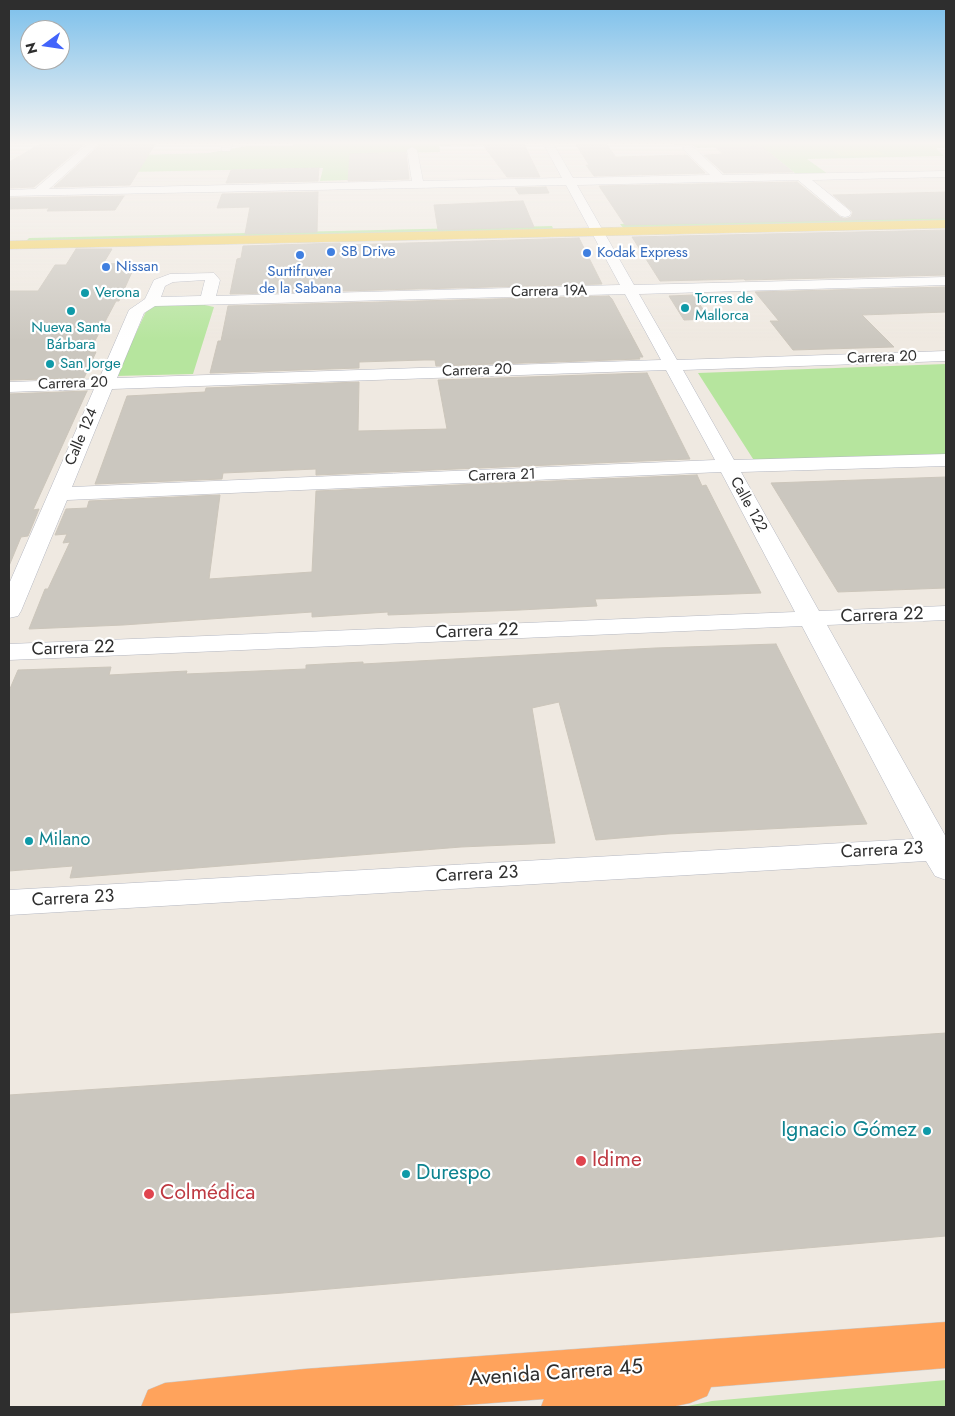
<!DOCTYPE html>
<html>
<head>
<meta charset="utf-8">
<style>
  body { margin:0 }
  #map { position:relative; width:955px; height:1416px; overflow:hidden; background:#efe9e1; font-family:Jost,sans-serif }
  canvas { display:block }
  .frame { position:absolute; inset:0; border:10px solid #2e2e2e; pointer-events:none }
  .north { position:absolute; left:20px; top:20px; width:50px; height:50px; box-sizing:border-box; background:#fff; border:1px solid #ababab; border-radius:50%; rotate:256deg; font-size:14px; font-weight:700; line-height:20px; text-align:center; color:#2e2e2e }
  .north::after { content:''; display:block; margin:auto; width:18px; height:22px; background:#4264fb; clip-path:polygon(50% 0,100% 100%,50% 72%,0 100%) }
</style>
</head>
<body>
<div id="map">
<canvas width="955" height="1416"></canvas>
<div class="frame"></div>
<div class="north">N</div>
</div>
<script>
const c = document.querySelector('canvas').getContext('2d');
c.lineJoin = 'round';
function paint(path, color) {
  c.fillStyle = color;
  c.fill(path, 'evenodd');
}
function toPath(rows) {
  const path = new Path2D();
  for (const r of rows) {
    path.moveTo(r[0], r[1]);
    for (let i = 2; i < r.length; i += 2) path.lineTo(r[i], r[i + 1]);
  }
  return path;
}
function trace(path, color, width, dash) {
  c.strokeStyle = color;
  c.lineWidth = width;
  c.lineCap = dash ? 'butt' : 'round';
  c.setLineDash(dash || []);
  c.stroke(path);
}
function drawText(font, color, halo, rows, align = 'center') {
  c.font = font + ' Jost,sans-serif';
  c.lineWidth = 4.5;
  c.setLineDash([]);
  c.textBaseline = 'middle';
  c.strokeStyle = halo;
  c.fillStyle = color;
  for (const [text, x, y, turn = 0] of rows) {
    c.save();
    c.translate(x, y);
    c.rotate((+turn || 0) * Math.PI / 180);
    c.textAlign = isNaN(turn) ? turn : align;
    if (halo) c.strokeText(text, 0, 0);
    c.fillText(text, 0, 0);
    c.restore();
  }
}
const green = toPath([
  [294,143,502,143,509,145,439,146,440,152,350,154,348,180,320,181,323,168,129,172,98,156,208,153,247,146,293,146],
  [674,143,946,143,946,148,936,148,944,156,807,159,828,174,796,174,761,146,697,148,692,145,675,145],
  [946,216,946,221,624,229,620,224],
  [552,226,554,231,24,243,29,238],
  [200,304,214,307,193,374,116,376,149,305],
  [946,364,946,457,755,462,698,373],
  [946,1380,946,1407,683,1407,712,1401]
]);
const pitch = toPath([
  [832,150,876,150,885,155,840,156]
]);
const building = toPath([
  [42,143,85,144,34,187,9,188,9,162,42,143],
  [575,143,605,143,616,157,687,155,705,173,594,176,586,165,589,165,575,143],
  [101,144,155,144,130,185,54,187,101,144],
  [524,144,540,177,507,177,483,145,524,144],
  [761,146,793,172,724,173,704,155,723,154,715,147,761,146],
  [406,152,409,179,348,181,350,154,406,152],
  [319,168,318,181,226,183,231,170,319,168],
  [797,182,840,217,845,219,851,217,853,212,833,195,946,192,946,218,625,225,599,186,797,182],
  [546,187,549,193,519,194,515,188,546,187],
  [318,192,317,232,245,234,250,207,217,208,222,194,318,192],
  [124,196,115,210,47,211,49,208,9,209,9,198,124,196],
  [523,201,534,227,438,230,434,205,523,201],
  [946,230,946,275,745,280,744,279,660,281,632,237,946,230],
  [579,238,602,284,230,294,237,259,241,258,243,246,340,243,340,245,579,238],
  [76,249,112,249,103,264,136,263,119,301,116,301,89,352,96,352,84,378,9,380,9,291,38,291,55,265,66,265,76,249],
  [946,287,946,312,862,315,894,347,793,350,770,321,779,321,755,292,946,287],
  [693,295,710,319,684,320,669,296,693,295],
  [609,296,612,299,643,357,639,357,640,359,436,366,435,360,424,360,359,362,359,368,210,373,218,341,221,341,228,306,609,296],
  [647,373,690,459,316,475,316,469,223,473,222,479,95,484,127,396,205,392,206,388,359,382,358,431,447,429,438,380,647,373],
  [87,391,33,510,39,509,28,536,21,537,9,566,9,394,87,391],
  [697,475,702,486,706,485,761,593,595,599,597,606,520,610,388,615,388,612,312,617,312,612,123,625,29,629,45,589,48,589,70,542,63,543,67,534,55,535,66,509,87,508,89,501,220,495,209,579,312,572,316,491,697,475],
  [946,477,946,588,838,592,771,483,946,477],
  [776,644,867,824,668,834,596,840,559,702,532,708,555,843,461,847,70,878,73,866,9,871,9,691,18,670,111,667,109,675,187,671,186,674,306,669,306,665,363,662,363,664,655,648,776,644],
  [946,1033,946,1236,283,1293,9,1313,9,1095,946,1033]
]);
const minor = toPath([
  [89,143,100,143,49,189,412,181,407,150,412,147,417,150,423,181,562,178,543,143,553,143,573,178,710,175,684,150,683,148,684,146,688,145,692,146,723,175,946,171,946,177,812,180,849,210,851,213,849,216,845,217,841,216,798,180,577,185,634,285,946,277,946,285,639,294,677,360,946,351,946,361,683,370,734,460,946,454,946,466,741,472,819,611,946,606,946,620,827,625,946,837,946,880,935,876,926,861,9,915,9,890,914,839,802,626,9,660,9,644,795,612,721,472,67,500,21,611,18,616,9,618,9,584,94,389,9,392,9,382,99,379,129,310,145,299,154,280,170,274,214,273,220,280,216,296,620,285,566,185,9,196,9,190,35,189,89,143],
  [205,280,201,296,161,297,165,286,173,282,205,280],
  [625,294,661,360,117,378,144,313,155,306,625,294],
  [666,370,715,460,72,487,112,389,666,370],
  [223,143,233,143,230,151,222,151,221,149,223,143]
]);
const major = toPath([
  [946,220,946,228,9,249,9,241,946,220]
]);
const highway = toPath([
  [946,1322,946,1368,711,1387,707,1396,690,1403,671,1407,541,1407,544,1399,439,1407,141,1407,148,1390,165,1383,305,1369,946,1322]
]);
const markers = [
  [331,252,5,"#3f7fe0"],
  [587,253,5,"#3f7fe0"],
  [300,255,5,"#3f7fe0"],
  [106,267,5,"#3f7fe0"],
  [85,293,5,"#0f9aa8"],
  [685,308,5,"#0f9aa8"],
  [71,311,5,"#0f9aa8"],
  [50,364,5,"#0f9aa8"],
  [29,841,5,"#0f9aa8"],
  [927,1131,5,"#0f9aa8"],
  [581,1161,6,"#e0444e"],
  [406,1174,5,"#0f9aa8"],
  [149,1194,6,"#e0444e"]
];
const farShopnames = [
  ["SB Drive",341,252],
  ["Kodak Express",597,253],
  ["Nissan",116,267],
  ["Surtifruver",300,272,"center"],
  ["de la Sabana",300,289,"center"]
];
const farStreetnames = [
  ["Carrera 19A",549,292,-1],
  ["Carrera 20",882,358,-2],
  ["Carrera 20",477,371,-2],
  ["Carrera 20",73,384,-2],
  ["Calle 124",82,437,-67],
  ["Carrera 21",502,476,-2],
  ["Calle 122",748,505,61]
];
const farCulturenames = [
  ["Verona",95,293],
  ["Torres de",695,299],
  ["Mallorca",695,316],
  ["Nueva Santa",71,328,"center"],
  ["Bárbara",71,345,"center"],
  ["San Jorge",60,364]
];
const streetNames = [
  ["Carrera 22",882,616,-2],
  ["Carrera 22",477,632,-2],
  ["Carrera 22",73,649,-2],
  ["Carrera 23",882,851,-3],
  ["Carrera 23",477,875,-3],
  ["Carrera 23",73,899,-3]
];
const cultureNames = [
  ["Milano",39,841]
];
const nearCulturenames = [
  ["Ignacio Gómez",917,1131],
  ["Durespo",416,1174,"left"]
];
const nearHealthnames = [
  ["Idime",592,1161],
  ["Colmédica",160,1194]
];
const nearStreetnames = [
  ["Avenida Carrera 45",556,1374,-4]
];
paint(green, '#b6e59e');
paint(pitch, '#c9ec9a');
paint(building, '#cbc7bf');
trace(building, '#cbc5ba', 1);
trace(minor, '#b4b7c1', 1);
trace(major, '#c9c9c9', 1);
trace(highway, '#c9c9c9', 1);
paint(minor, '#fff');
paint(major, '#f2d163');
paint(highway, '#ffa35c');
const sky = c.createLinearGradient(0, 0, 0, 341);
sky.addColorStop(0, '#7abfeb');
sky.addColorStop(0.42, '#f8f5f2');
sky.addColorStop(1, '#f8f5f200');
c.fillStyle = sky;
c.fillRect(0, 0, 955, 341);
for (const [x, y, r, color] of markers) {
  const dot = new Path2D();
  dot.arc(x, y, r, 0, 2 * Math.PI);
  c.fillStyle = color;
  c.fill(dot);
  trace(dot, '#fff', 2);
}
drawText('15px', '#366cbe', '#fff', farShopnames, 'left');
drawText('15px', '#2e2e2e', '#fff', farStreetnames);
drawText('15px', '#0d838f', '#fff', farCulturenames, 'left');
drawText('18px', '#2e2e2e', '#fff', streetNames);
drawText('18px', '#0d838f', '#fff', cultureNames, 'left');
drawText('21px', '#0d838f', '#fff', nearCulturenames, 'right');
drawText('21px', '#be3a42', '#fff', nearHealthnames, 'left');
drawText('21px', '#2e2e2e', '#fff', nearStreetnames);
</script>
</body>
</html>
